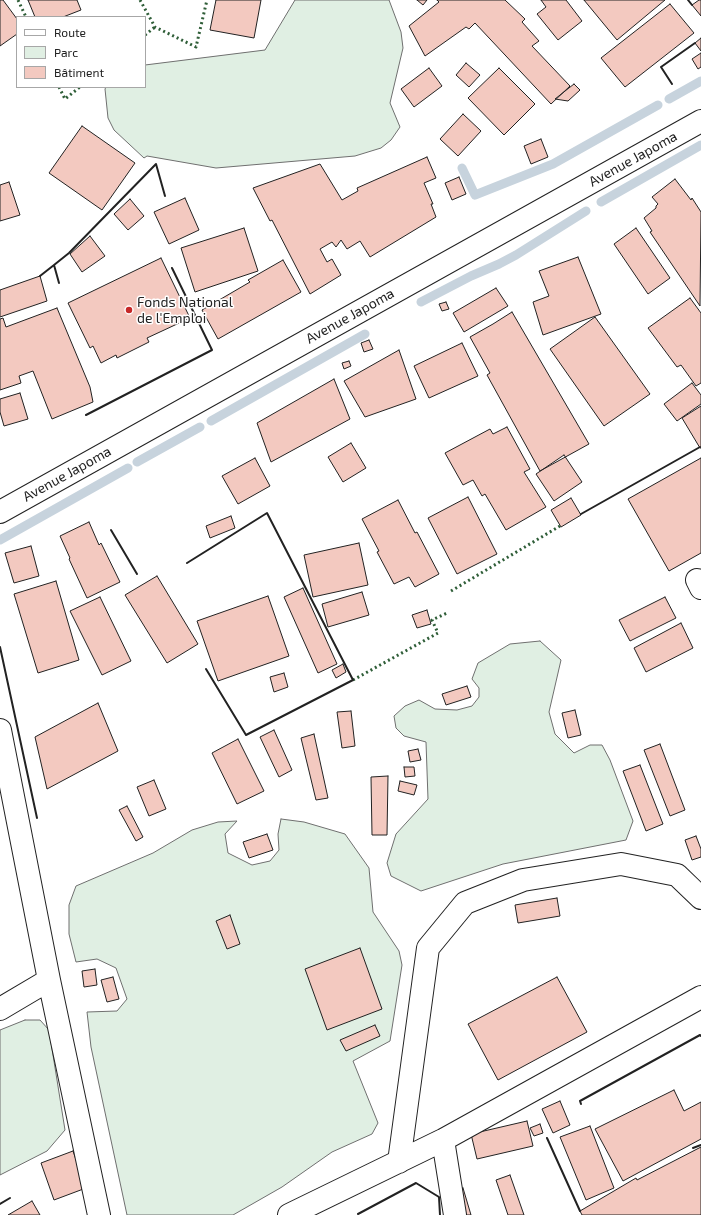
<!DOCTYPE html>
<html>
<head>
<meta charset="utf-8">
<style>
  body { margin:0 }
  #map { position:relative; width:701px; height:1215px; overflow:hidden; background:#fff; font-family:"Exo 2",sans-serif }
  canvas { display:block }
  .legend { position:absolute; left:16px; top:16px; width:130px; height:72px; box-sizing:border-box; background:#fff; border:1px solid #a7a7a7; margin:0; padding:5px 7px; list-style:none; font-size:12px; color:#222 }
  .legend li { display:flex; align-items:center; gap:8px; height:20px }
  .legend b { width:20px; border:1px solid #a7a7a7 }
</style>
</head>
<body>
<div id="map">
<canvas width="701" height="1215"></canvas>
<ul class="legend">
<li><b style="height:5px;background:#fff"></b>Route</li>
<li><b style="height:11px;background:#e0efe3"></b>Parc</li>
<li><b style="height:11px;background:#f3c9c0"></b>Bâtiment</li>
</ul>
</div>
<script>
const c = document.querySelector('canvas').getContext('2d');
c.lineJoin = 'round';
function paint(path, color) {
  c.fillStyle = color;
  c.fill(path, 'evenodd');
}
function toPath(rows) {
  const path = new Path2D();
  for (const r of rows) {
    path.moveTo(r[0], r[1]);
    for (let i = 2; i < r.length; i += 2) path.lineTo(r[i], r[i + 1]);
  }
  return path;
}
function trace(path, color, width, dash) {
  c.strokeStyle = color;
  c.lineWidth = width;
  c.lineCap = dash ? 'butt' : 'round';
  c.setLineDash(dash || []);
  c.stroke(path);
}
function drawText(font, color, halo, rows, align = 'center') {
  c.font = font + ' "Exo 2",sans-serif';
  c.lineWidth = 3;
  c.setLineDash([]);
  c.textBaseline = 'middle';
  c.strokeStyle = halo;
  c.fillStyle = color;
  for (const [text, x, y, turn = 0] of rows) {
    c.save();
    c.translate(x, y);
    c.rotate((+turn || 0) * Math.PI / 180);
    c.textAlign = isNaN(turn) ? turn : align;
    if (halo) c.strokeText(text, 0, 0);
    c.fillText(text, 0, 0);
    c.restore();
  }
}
const green = toPath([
  [295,0,389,0,401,32,403,48,390,103,400,127,391,140,381,148,355,156,216,168,147,156,144,158,114,130,108,118,105,89,106,87,145,87,145,65,265,50,295,0],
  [540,641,561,660,549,712,555,734,574,753,590,745,602,745,610,760,633,821,626,840,503,864,421,891,391,876,387,863,396,834,428,799,426,742,404,736,396,728,394,716,405,706,419,700,435,709,457,710,472,706,479,697,479,688,472,679,478,663,510,644,540,641],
  [281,819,304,822,345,834,369,868,373,912,399,951,402,965,390,1041,353,1061,378,1123,372,1134,332,1152,282,1187,233,1215,127,1215,91,1047,87,1012,117,1011,127,999,116,968,97,959,76,962,69,934,69,905,76,886,153,853,192,830,218,822,237,821,225,834,228,853,252,865,270,861,279,850,278,834,281,819],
  [25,1020,40,1020,49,1030,65,1130,47,1151,0,1175,0,1030,25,1020]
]);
const stream = toPath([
  [669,99,701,81],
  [462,168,475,195,553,164,658,105],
  [601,202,701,145],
  [421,302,471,276,499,264,516,255,586,211],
  [211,421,365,334],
  [137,462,200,427],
  [0,540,128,468]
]);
const building = toPath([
  [0,0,3,0,17,19,17,34,0,46,0,0],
  [28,0,77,0,81,10,63,17,35,17,28,0],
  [216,0,261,0,254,38,210,30,216,0],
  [417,0,427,0,423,5,417,0],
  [437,0,505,0,525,19,522,22,539,41,532,46,570,86,551,104,475,23,469,29,466,27,425,56,409,26,439,2,437,0],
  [541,0,566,0,582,21,558,40,537,14,546,7,541,0],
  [584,0,665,0,617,40,584,0],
  [699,0,701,0,701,16,692,5,699,0],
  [670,4,694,33,625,87,601,58,670,4],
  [701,38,701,51,695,43,701,38],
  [701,53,701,67,698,69,692,59,701,53],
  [466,63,480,75,469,87,456,75,466,63],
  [429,68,442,86,414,107,401,89,429,68],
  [499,68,535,104,504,135,468,98,499,68],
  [574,84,580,90,568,101,555,99,574,84],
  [463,114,481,131,458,156,440,139,463,114],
  [82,126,135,163,102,210,49,173,82,126],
  [541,139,548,157,531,164,524,146,541,139],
  [427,157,436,178,424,183,433,204,431,204,436,217,370,257,360,241,347,249,341,240,336,247,332,242,320,249,327,262,332,259,341,275,310,294,272,220,270,221,253,188,320,164,342,200,358,191,357,188,427,157],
  [459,177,466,194,452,200,445,183,459,177],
  [675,179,691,200,692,198,701,212,700,306,650,232,652,231,644,218,656,208,656,206,658,204,652,197,675,179],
  [9,182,20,215,0,221,0,185,9,182],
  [185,198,199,230,169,244,154,212,185,198],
  [130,199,144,216,128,230,114,214,130,199],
  [244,228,258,271,195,292,181,248,244,228],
  [636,228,670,278,648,294,614,244,636,228],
  [90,236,105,256,82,272,70,254,90,236],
  [578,257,601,314,543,335,533,302,549,296,539,271,578,257],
  [161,258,190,318,147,338,149,342,117,358,116,355,101,363,93,346,90,348,68,303,161,258],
  [283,260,301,292,218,339,202,310,250,282,248,280,283,260],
  [40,276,47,301,0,317,0,290,40,276],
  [496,288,508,306,464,332,453,313,496,288],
  [690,298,701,313,701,383,696,386,681,365,677,367,648,328,690,298],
  [446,302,449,309,442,311,439,304,446,302],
  [57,308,90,387,93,402,52,419,33,371,19,376,21,383,0,390,0,319,3,318,6,327,57,308],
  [512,312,589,444,540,471,487,375,490,373,470,337,493,324,512,312],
  [595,317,650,394,604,426,550,349,595,317],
  [369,340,373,349,364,352,361,343,369,340],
  [462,343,478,376,429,398,414,366,462,343],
  [399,350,416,399,365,417,344,381,399,350],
  [349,361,351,366,344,369,342,363,349,361],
  [334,379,350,419,271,462,257,423,334,379],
  [692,383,701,395,701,404,677,421,664,404,692,383],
  [20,393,28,419,4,426,0,412,0,399,20,393],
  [701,406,701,448,700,448,682,418,701,406],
  [507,427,530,469,524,472,546,507,506,530,485,494,482,496,473,480,463,485,445,453,490,429,493,434,507,427],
  [351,443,366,468,343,482,328,457,351,443],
  [564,455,582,482,554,501,536,474,564,455],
  [255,458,270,486,238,504,222,476,255,458],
  [701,458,701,553,669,571,628,499,701,458],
  [468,497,497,554,457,574,428,518,468,497],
  [571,498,581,515,561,527,551,510,571,498],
  [398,500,415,533,417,532,439,574,415,587,409,577,394,584,377,552,379,551,362,519,398,500],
  [231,516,235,528,210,538,206,526,231,516],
  [89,522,99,545,101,543,120,582,87,598,69,559,70,558,60,536,89,522],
  [359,543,368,585,313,597,304,555,359,543],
  [31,546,39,576,14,583,5,553,31,546],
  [157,576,198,644,167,663,125,595,157,576],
  [56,581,79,660,38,673,14,594,56,581],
  [303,588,337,664,318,673,284,597,303,588],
  [362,592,369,615,328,627,322,604,362,592],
  [268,596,289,656,218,681,197,621,268,596],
  [100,597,131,661,102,675,70,611,100,597],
  [665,597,676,618,630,641,619,620,665,597],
  [427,610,431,624,417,628,412,615,427,610],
  [681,623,693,648,646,672,634,648,681,623],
  [343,664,346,672,336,678,332,670,343,664],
  [284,673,288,687,274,692,270,677,284,673],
  [467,686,471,697,446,705,442,694,467,686],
  [98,703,118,751,47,789,35,737,98,703],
  [575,710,581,735,568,738,562,713,575,710],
  [351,711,355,746,342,748,337,712,351,711],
  [274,730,292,770,279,777,260,737,274,730],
  [314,734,328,798,316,800,301,738,314,734],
  [238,739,264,791,237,804,212,753,238,739],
  [660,744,685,810,670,816,644,750,660,744],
  [418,749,421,760,410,762,408,751,418,749],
  [640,765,663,824,646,831,623,771,640,765],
  [404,767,414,767,415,776,405,777,404,767],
  [388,776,387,835,372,835,371,777,388,776],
  [154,780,166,809,149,816,137,787,154,780],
  [400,781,417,785,414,795,398,791,400,781],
  [127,806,143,837,136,841,119,810,127,806],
  [267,834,273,850,249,858,243,842,267,834],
  [696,836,701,849,701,857,692,860,685,840,696,836],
  [557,898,560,916,518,923,515,905,557,898],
  [230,915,240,944,227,949,216,921,230,915],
  [360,948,382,1009,327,1030,305,969,360,948],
  [95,969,97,985,84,987,82,971,95,969],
  [113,977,119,999,107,1002,101,980,113,977],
  [557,977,587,1032,498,1080,468,1024,557,977],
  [375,1025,380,1036,346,1051,340,1040,375,1025],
  [674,1090,684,1111,701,1102,701,1139,623,1181,595,1129,674,1090],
  [560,1101,570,1125,553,1133,542,1109,560,1101],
  [527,1121,533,1146,477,1159,471,1134,527,1121],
  [540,1124,543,1133,534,1136,530,1128,540,1124],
  [590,1126,614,1188,586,1200,560,1137,590,1126],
  [701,1147,701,1215,582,1215,580,1211,636,1178,637,1180,701,1147],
  [73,1151,86,1188,54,1200,41,1163,73,1151],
  [510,1175,524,1215,508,1215,496,1180,510,1175],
  [463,1188,471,1215,463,1215,456,1190,463,1188],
  [32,1201,40,1215,8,1215,32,1201]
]);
const minor = toPath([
  [697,580,701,588],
  [0,730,49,980,99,1215],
  [0,1009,49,980],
  [443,1140,455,1215],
  [399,1162,428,948,465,903,523,880,621,864,677,875,701,898],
  [289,1215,443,1140,701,997]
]);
const major = toPath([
  [0,512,701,121]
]);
const hedge = toPath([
  [18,0,26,17],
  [140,0,155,27,196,47,207,0],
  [145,35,155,27],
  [59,87,65,99,80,87],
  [451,591,560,526],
  [353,680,438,633,432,620,447,613]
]);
const wall = toPath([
  [688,0,692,5],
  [672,84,661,67,695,43],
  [54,265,69,253,156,164,165,196],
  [40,276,54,265,59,283],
  [86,415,212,350,172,268],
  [581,514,700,447],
  [111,530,137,574],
  [187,563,267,513,353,680,246,735,206,669],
  [0,647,37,818],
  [581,1104,580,1101,700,1035,701,1036],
  [547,1138,580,1211],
  [693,1148,701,1145],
  [0,1204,10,1198],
  [358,1214,416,1183,439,1197,440,1215]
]);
const markers = [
  [129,310,4,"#c62828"]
];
const streetNames = [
  ["Avenue Japoma",633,159,-29],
  ["Avenue Japoma",350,316,-29],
  ["Avenue Japoma",67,474,-29]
];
const poiNames = [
  ["Fonds National",137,302],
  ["de l'Emploi",137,318]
];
paint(green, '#e0efe3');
trace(green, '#6f6f6f', 1);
trace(stream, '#c7d3dd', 9);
paint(building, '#f3c9c0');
trace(building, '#222', 1);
trace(minor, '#222', 24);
trace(major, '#222', 24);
trace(minor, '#fff', 22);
trace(major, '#fff', 22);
trace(hedge, '#2f5e38', 3, [2, 3]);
trace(wall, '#222', 2);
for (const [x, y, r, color] of markers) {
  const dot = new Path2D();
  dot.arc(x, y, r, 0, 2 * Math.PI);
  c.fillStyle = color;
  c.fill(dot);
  trace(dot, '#fff', 1.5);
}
drawText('14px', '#222', '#fff', streetNames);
drawText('14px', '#222', '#fff', poiNames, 'left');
</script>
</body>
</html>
